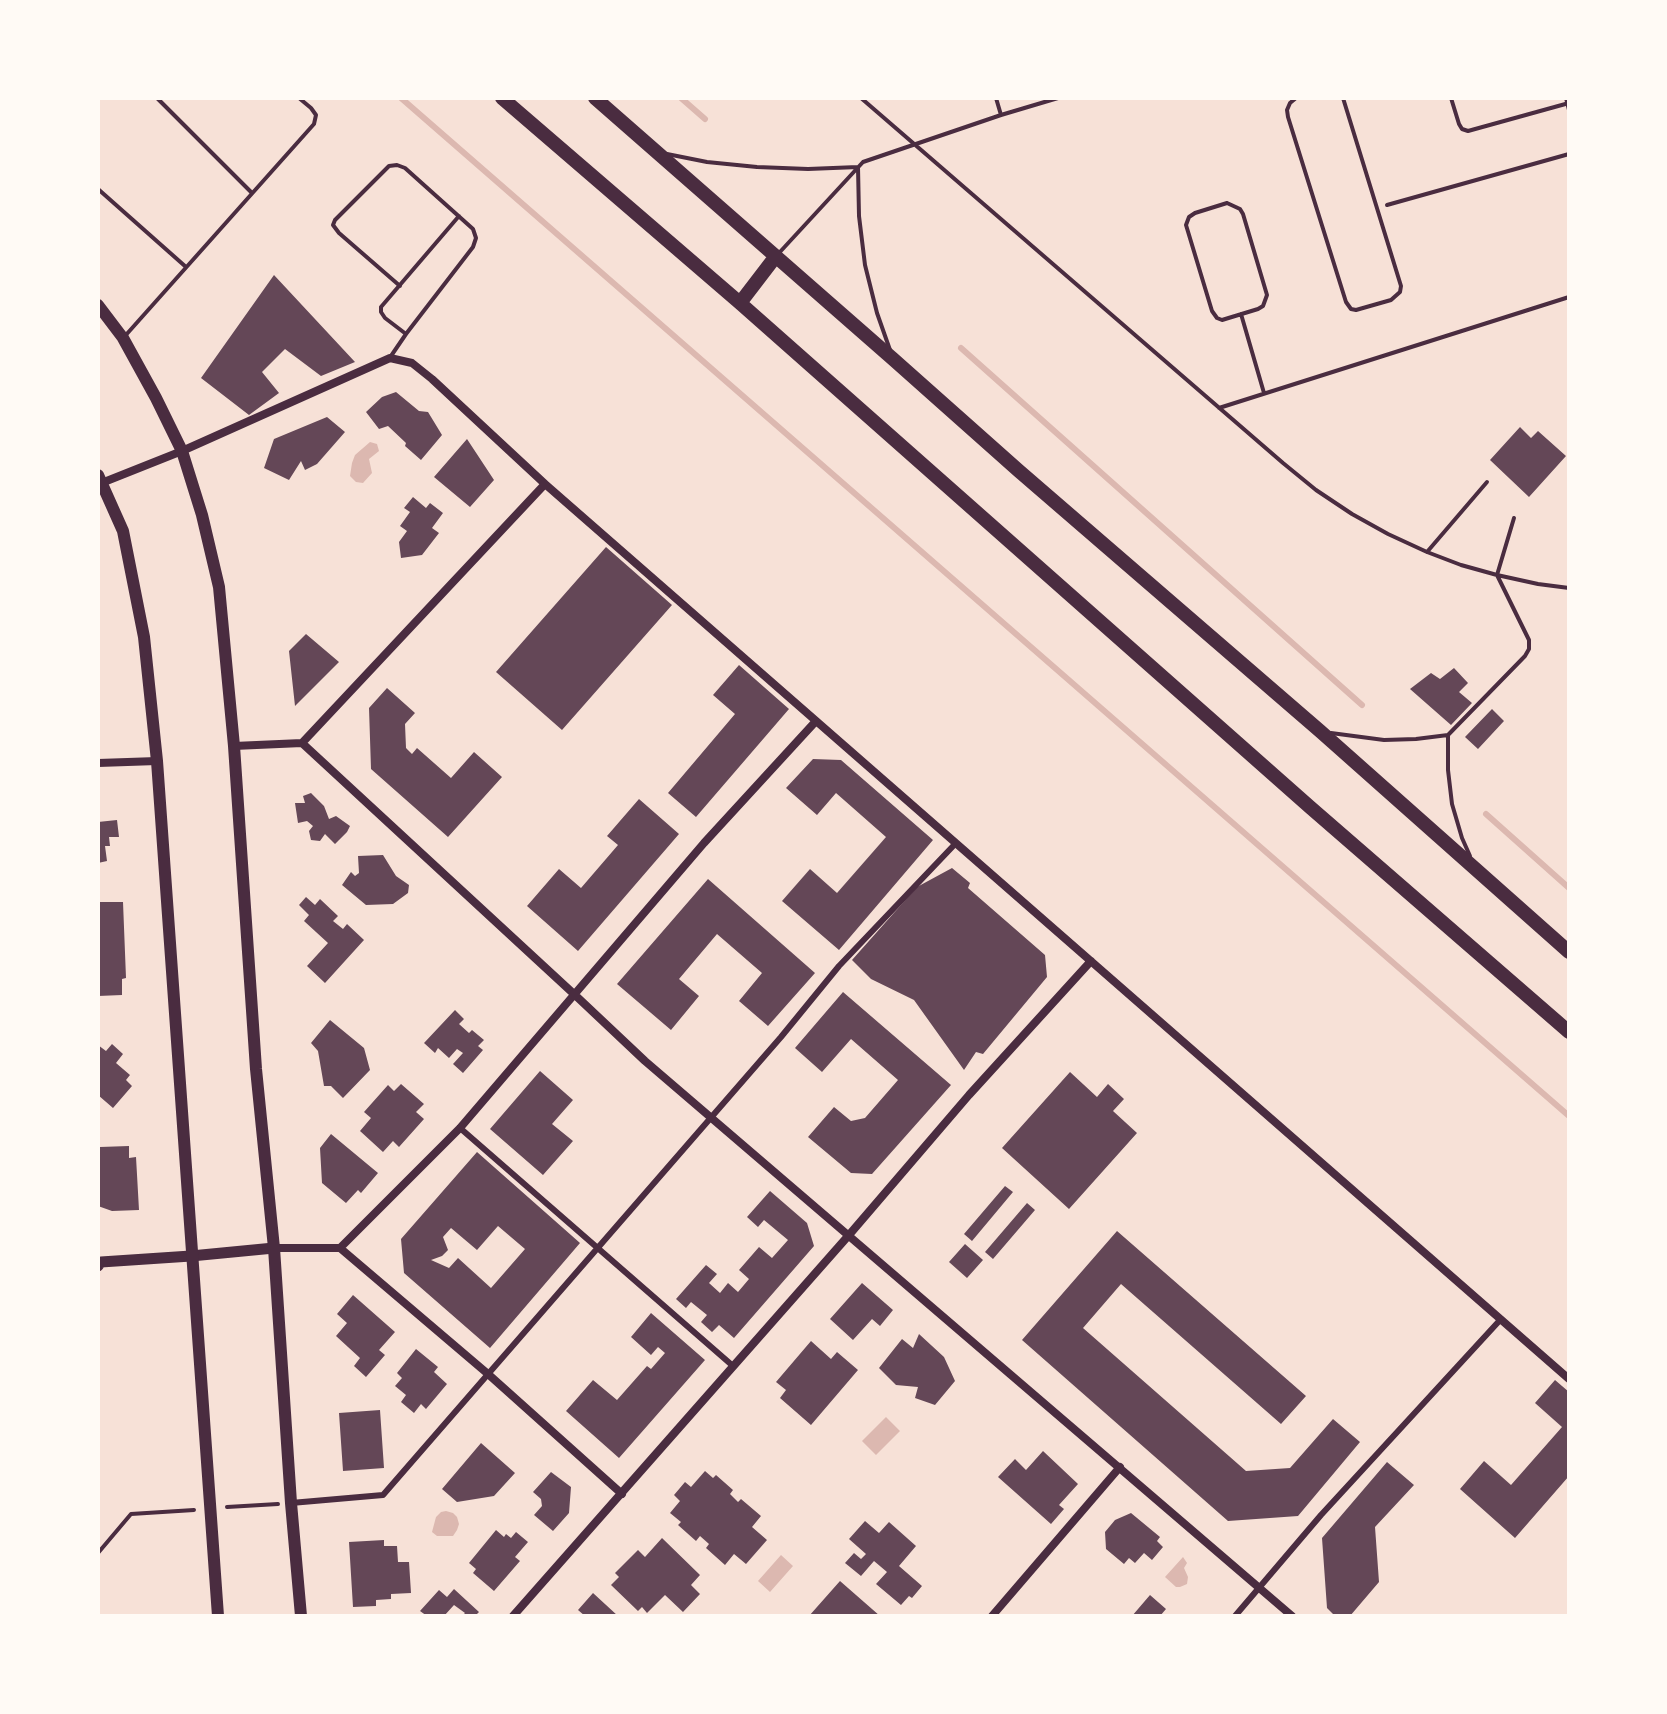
<!DOCTYPE html>
<html>
<head>
<meta charset="utf-8">
<style>
  body { margin:0 }
  #map { position:relative; width:1667px; height:1714px; overflow:hidden; background:#f7e1d7; font-family:Commissioner,sans-serif }
  canvas { display:block }
  .frame { position:absolute; inset:0; border:100px solid #fffaf5; pointer-events:none }
</style>
</head>
<body>
<div id="map">
<canvas width="1667" height="1714"></canvas>
<div class="frame"></div>
</div>
<script>
const c = document.querySelector('canvas').getContext('2d');
c.lineJoin = 'round';
function paint(path, color) {
  c.fillStyle = color;
  c.fill(path, 'evenodd');
}
function toPath(rows) {
  const path = new Path2D();
  for (const r of rows) {
    path.moveTo(r[0], r[1]);
    for (let i = 2; i < r.length; i += 2) path.lineTo(r[i], r[i + 1]);
  }
  return path;
}
function trace(path, color, width, dash) {
  c.strokeStyle = color;
  c.lineWidth = width;
  c.lineCap = dash ? 'butt' : 'round';
  c.setLineDash(dash || []);
  c.stroke(path);
}
const water = toPath([
  [370,442,377,444,379,451,369,459,372,473,363,483,356,482,350,476,352,463,355,455],
  [886,1417,900,1431,876,1455,862,1441],
  [446,1511,453,1513,457,1517,459,1524,457,1530,453,1536,437,1536,432,1532,436,1517,441,1512],
  [781,1555,793,1566,770,1592,758,1581],
  [1183,1557,1187,1563,1184,1568,1188,1577,1187,1584,1180,1587,1176,1587,1165,1577]
]);
const stream = toPath([
  [401,98,1569,1116],
  [681,98,705,119],
  [961,348,1362,705],
  [1486,814,1569,888]
]);
const building = toPath([
  [274,275,355,362,321,376,285,349,262,372,279,393,249,415,201,378],
  [396,392,419,411,428,412,442,435,421,460,405,446,406,443,388,426,379,429,366,412,382,397],
  [327,417,345,432,317,464,305,470,301,461,289,480,264,468,274,439],
  [1520,427,1531,438,1538,431,1566,456,1529,497,1490,460],
  [467,439,494,480,470,507,434,477],
  [413,497,426,508,430,503,443,513,432,528,439,533,422,555,401,558,399,542,407,531,400,526,410,512,404,508],
  [606,547,672,605,562,730,496,672],
  [306,634,339,662,295,706,289,651],
  [739,665,789,709,696,817,668,793,735,714,713,695],
  [1454,668,1468,683,1459,692,1472,703,1451,725,1410,689,1431,673,1440,679],
  [387,688,415,713,405,724,406,748,412,754,417,748,451,778,474,752,502,777,448,837,371,769,369,708],
  [1492,709,1504,721,1478,749,1465,737],
  [813,759,841,760,933,840,839,950,782,901,810,869,837,893,886,837,836,793,817,815,786,788],
  [311,793,324,806,329,819,336,816,350,826,347,832,335,844,325,834,320,841,311,840,309,831,313,826,307,821,298,823,295,803,305,803,303,796],
  [639,799,679,834,578,951,527,906,559,869,581,888,618,845,607,836],
  [117,820,119,837,109,837,110,846,105,846,107,861,98,863,98,822],
  [383,855,396,876,409,885,408,893,393,904,366,905,342,885,351,872,355,876,359,873,358,856],
  [952,868,970,883,968,888,1045,955,1047,977,983,1054,976,1052,964,1070,914,1000,871,979,852,960,917,887],
  [708,879,815,973,768,1026,739,1001,762,973,717,934,679,979,699,996,671,1030,617,984],
  [306,897,315,905,320,899,338,916,333,921,343,929,347,924,364,940,325,983,307,966,328,943,304,921,309,915,299,905],
  [98,902,123,902,126,978,122,979,122,995,98,996],
  [843,992,951,1085,872,1174,851,1173,808,1137,834,1107,851,1121,865,1118,898,1080,851,1039,822,1072,795,1048],
  [455,1010,464,1019,459,1024,469,1033,472,1030,484,1040,478,1046,483,1050,463,1073,453,1064,463,1053,457,1049,449,1058,438,1048,435,1053,424,1043],
  [330,1020,364,1048,370,1070,343,1098,331,1086,324,1086,318,1051,311,1043],
  [112,1044,123,1054,116,1063,130,1075,126,1080,132,1086,113,1108,98,1095,98,1045,106,1051],
  [540,1071,573,1100,552,1124,573,1141,543,1175,490,1129],
  [1070,1072,1097,1097,1108,1084,1124,1099,1113,1111,1137,1133,1069,1209,1002,1148],
  [401,1084,424,1104,416,1112,424,1119,399,1147,393,1141,383,1152,360,1131,371,1118,364,1112,388,1085,394,1091],
  [331,1134,378,1173,361,1193,358,1190,346,1203,322,1183,320,1148],
  [129,1146,129,1158,136,1157,139,1210,112,1211,98,1206,98,1150,100,1147],
  [477,1152,580,1243,490,1348,404,1273,401,1239],
  [498,1226,525,1249,491,1288,458,1258,449,1268,431,1260,442,1256,448,1250,443,1237,451,1228,477,1250],
  [1005,1186,1013,1192,972,1241,964,1234],
  [770,1191,807,1223,814,1246,734,1338,719,1325,712,1332,701,1322,707,1315,691,1302,686,1308,676,1299,706,1265,717,1274,709,1283,720,1293,728,1283,738,1292,749,1279,739,1270,759,1247,772,1258,788,1240,764,1220,758,1227,747,1217],
  [1027,1203,1035,1210,993,1259,985,1252],
  [1117,1231,1306,1396,1281,1424,1121,1284,1083,1328,1246,1471,1290,1468,1333,1419,1360,1442,1298,1516,1228,1521,1022,1340],
  [965,1244,983,1260,967,1278,949,1262],
  [862,1283,893,1310,880,1326,872,1319,853,1340,830,1319],
  [353,1295,395,1332,379,1350,385,1355,366,1377,354,1366,360,1358,336,1336,347,1323,337,1314],
  [651,1313,705,1360,619,1458,566,1411,593,1380,617,1400,647,1366,651,1369,665,1353,658,1347,651,1355,631,1337],
  [919,1334,944,1357,955,1381,935,1405,915,1398,918,1387,896,1385,879,1368,902,1339,913,1348],
  [811,1341,831,1359,837,1352,858,1370,811,1425,780,1398,786,1390,776,1382],
  [416,1349,438,1367,434,1372,447,1384,426,1409,421,1404,414,1413,401,1402,406,1395,395,1386,402,1378,397,1373],
  [1555,1380,1569,1392,1569,1476,1515,1538,1460,1489,1484,1461,1511,1485,1562,1427,1535,1403],
  [380,1410,384,1468,343,1471,339,1413],
  [481,1443,515,1473,494,1496,457,1502,442,1489],
  [1043,1451,1078,1484,1059,1505,1064,1509,1051,1524,998,1477,1015,1459,1026,1470],
  [1387,1462,1414,1485,1375,1527,1379,1582,1350,1616,1335,1616,1327,1608,1322,1538],
  [705,1471,713,1478,716,1475,733,1490,730,1494,738,1502,741,1499,761,1516,752,1527,767,1540,746,1564,734,1554,725,1565,706,1548,709,1544,700,1536,696,1541,678,1525,681,1522,670,1513,680,1501,674,1495,685,1482,691,1487],
  [551,1472,571,1487,569,1513,553,1531,534,1515,542,1506,541,1499,533,1492],
  [1131,1513,1160,1537,1157,1541,1163,1547,1152,1560,1144,1553,1135,1563,1129,1558,1124,1564,1106,1549,1105,1532,1115,1520],
  [865,1521,879,1533,889,1522,916,1546,899,1566,922,1586,912,1598,909,1596,901,1605,876,1584,887,1572,874,1561,861,1576,845,1563,854,1553,861,1559,866,1554,849,1539],
  [496,1530,504,1537,506,1534,511,1538,516,1532,528,1542,515,1557,520,1561,494,1591,473,1573,476,1569,469,1563],
  [662,1538,700,1575,691,1585,700,1594,683,1612,665,1595,647,1613,642,1607,638,1611,611,1585,619,1577,615,1573,638,1550,645,1557],
  [384,1540,384,1546,397,1546,398,1562,409,1562,411,1593,391,1594,391,1599,376,1600,376,1606,353,1607,349,1542],
  [840,1581,880,1616,809,1616],
  [454,1589,479,1612,475,1616,462,1616,465,1613,454,1605,444,1616,427,1616,420,1611,439,1590,447,1597],
  [593,1593,618,1616,585,1616,578,1610],
  [1150,1595,1166,1609,1160,1616,1132,1616]
]);
const path = toPath([
  [1387,205,1569,154],
  [227,1507,278,1504],
  [98,1553,131,1514,194,1510]
]);
const service = toPath([
  [157,98,252,193],
  [861,98,1283,463,1316,490,1352,514,1388,534,1427,552,1461,565,1497,575,1538,584,1569,588],
  [996,98,1001,115],
  [1296,98,1290,103,1287,110,1288,117,1346,302,1351,309,1356,310,1391,300,1400,292,1401,286,1343,98],
  [1451,98,1459,124,1462,129,1468,131,1569,103],
  [1566,98,1569,110],
  [667,154,707,162,757,167,808,169,858,167,859,216,865,265,877,313,890,350],
  [98,189,186,267],
  [1227,203,1240,209,1243,214,1267,295,1263,306,1258,309,1222,320,1217,318,1212,311,1186,225,1189,217,1195,213,1227,203],
  [779,253,863,162,1001,115,1058,98],
  [1241,314,1264,393],
  [406,334,385,318,381,312,381,307,459,216],
  [125,336,314,124,316,115,311,108,299,98],
  [391,356,406,334,473,247,476,238,473,229,405,168,397,165,389,166,335,220,333,225,339,233,400,286],
  [1219,408,1569,297],
  [1427,552,1487,482],
  [1331,733,1384,740,1416,739,1448,735,1525,656,1529,649,1529,640,1497,575,1514,518],
  [1448,735,1448,770,1452,804,1462,838,1470,856]
]);
const pedestrian = toPath([
  [460,1128,733,1366],
  [291,1503,383,1495,781,1037,839,966,956,843],
  [1235,1616,1321,1515,1501,1319]
]);
const minor = toPath([
  [99,484,182,451,390,358,412,363,432,379,545,484,1569,1379],
  [302,743,545,484],
  [234,746,302,743,575,995,645,1061,1292,1616],
  [98,763,157,761],
  [274,1248,340,1248],
  [622,1494,488,1374,340,1248,460,1128,704,843,816,721],
  [513,1616,849,1235,969,1095,1091,961],
  [992,1616,1120,1467]
]);
const tertiary = toPath([
  [98,1266,101,1262,191,1256,274,1248]
]);
const secondary = toPath([
  [98,305,123,338,156,398,182,451,202,515,219,587,234,746,256,1069,274,1248,291,1503,301,1616],
  [98,475,123,531,144,637,157,761,218,1616]
]);
const trunk = toPath([
  [502,98,740,303,1311,808,1569,1032],
  [595,98,893,359,1019,471,1320,731,1569,952],
  [740,303,776,256]
]);
paint(water, '#dcb8b0');
trace(stream, '#dcb8b0', 6);
paint(building, '#644757');
trace(path, '#4a2c40', 4);
trace(service, '#4a2c40', 4);
trace(pedestrian, '#4a2c40', 6);
trace(minor, '#4a2c40', 8);
trace(tertiary, '#4a2c40', 11);
trace(secondary, '#4a2c40', 12);
trace(trunk, '#4a2c40', 14);
</script>
</body>
</html>
